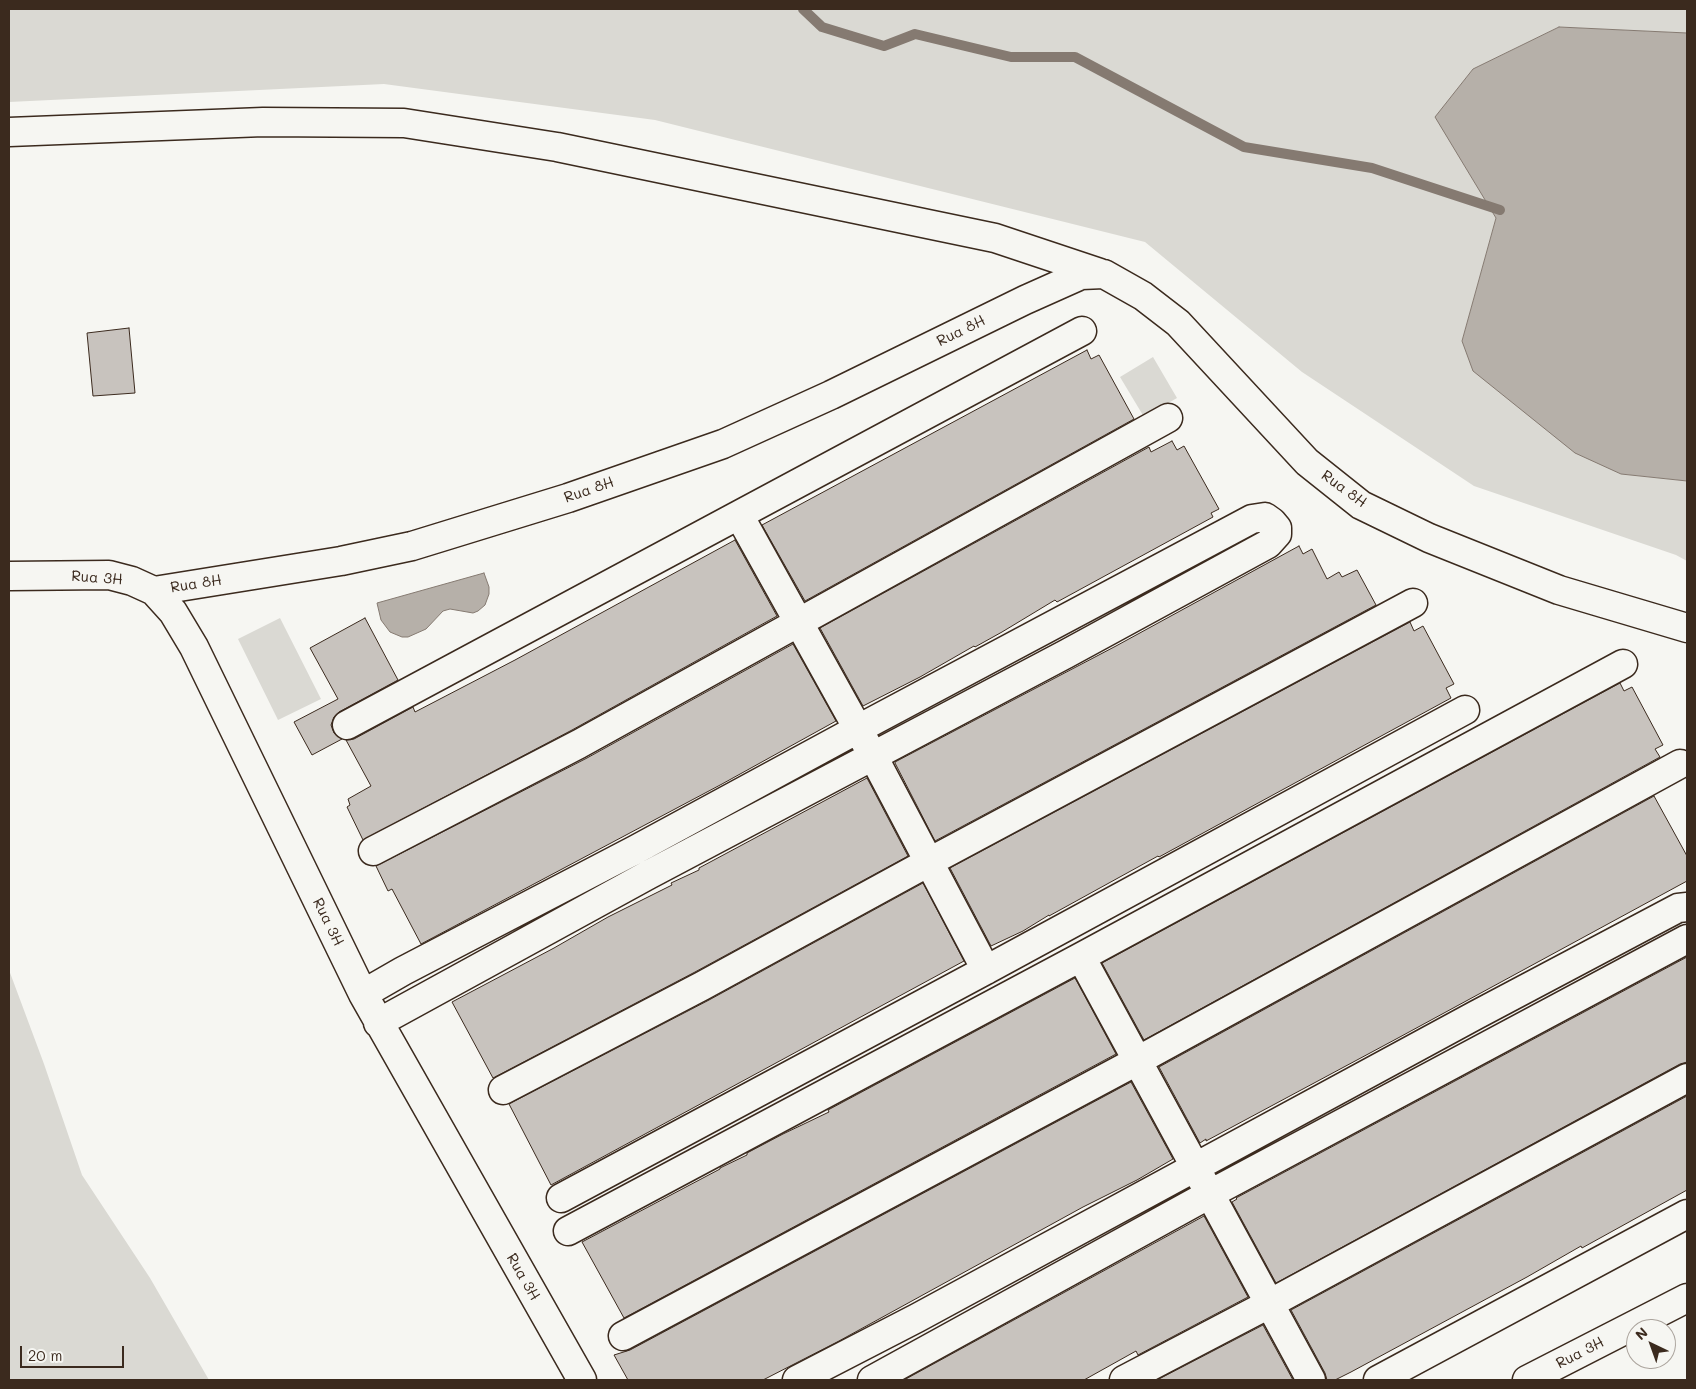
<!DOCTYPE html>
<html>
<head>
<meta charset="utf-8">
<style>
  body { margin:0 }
  #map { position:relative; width:1696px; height:1389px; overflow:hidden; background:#f6f6f2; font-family:Mali,sans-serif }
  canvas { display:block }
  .frame { position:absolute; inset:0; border:10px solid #3b2a1e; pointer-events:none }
  .north { position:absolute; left:1626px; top:1319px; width:50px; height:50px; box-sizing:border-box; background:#f6f6f2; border:1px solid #aba49d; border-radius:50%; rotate:318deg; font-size:14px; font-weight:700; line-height:20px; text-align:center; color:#3b2a1e }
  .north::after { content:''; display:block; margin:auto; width:18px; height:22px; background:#3b2a1e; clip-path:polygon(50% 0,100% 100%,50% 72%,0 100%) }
  .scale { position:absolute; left:20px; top:1346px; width:104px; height:22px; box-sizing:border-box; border:2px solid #3b2a1e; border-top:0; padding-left:6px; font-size:15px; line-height:18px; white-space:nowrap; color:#3b2a1e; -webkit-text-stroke:4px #f6f6f2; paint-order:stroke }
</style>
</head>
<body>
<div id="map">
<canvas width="1696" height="1389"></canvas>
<div class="frame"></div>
<div class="north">N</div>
<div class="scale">20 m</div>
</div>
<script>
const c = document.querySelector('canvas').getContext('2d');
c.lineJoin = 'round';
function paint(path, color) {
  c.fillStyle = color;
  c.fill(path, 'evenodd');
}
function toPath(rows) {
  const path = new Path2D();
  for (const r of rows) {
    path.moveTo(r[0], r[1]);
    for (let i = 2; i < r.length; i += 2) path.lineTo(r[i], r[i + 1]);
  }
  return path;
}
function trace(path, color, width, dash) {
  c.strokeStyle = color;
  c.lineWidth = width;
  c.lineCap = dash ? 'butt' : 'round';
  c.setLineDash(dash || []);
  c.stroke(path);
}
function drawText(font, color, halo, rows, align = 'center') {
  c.font = font + ' Mali,sans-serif';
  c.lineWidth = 4.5;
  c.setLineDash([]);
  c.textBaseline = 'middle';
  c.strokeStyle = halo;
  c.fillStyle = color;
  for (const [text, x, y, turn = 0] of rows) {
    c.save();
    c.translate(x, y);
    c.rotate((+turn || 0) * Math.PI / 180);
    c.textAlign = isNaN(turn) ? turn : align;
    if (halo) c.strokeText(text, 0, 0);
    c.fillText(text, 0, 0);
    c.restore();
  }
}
const green = toPath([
  [9,9,1687,9,1687,33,1559,27,1473,69,1436,117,1496,218,1462,341,1621,474,1687,481,1687,561,1676,555,1474,486,1302,372,1145,242,655,120,384,84,9,102],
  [1153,357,1177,398,1144,417,1120,377],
  [280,618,321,699,278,720,238,639],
  [9,970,44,1064,82,1175,150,1278,209,1380,9,1380]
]);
const water = toPath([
  [1559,27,1687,33,1687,481,1621,474,1575,453,1473,371,1462,341,1496,218,1435,117,1473,69,1559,27],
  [484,573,489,587,489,594,485,605,478,611,473,613,450,609,443,611,426,629,408,637,402,637,390,632,381,620,377,603,484,573]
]);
const stream = toPath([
  [803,9,822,27,884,46,915,34,1011,57,1075,57,1244,147,1372,168,1500,210]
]);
const building = toPath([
  [129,328,135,393,93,396,87,333,129,328],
  [1087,350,1091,359,1099,355,1134,419,805,601,762,525,1087,350],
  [1172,441,1177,450,1184,446,1219,509,1211,513,1213,517,1057,602,1055,600,1002,632,975,647,974,646,920,677,863,706,820,628,1149,447,1151,452,1172,441],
  [735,540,777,616,572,730,363,840,347,807,350,805,348,799,371,786,346,740,354,739,413,707,415,712,515,660,735,540],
  [1299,546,1303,554,1312,549,1327,579,1339,572,1342,577,1357,570,1376,605,935,841,895,763,895,762,1116,646,1299,546],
  [365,618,398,680,339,712,334,717,331,725,334,733,342,739,312,755,294,722,338,699,310,648,365,618],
  [1410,622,1414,631,1423,626,1454,684,1446,688,1451,698,1159,857,1158,856,1049,916,1049,915,1023,931,991,946,950,868,1410,622],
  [793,644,836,721,722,784,421,944,392,889,388,891,376,866,587,758,793,644],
  [1620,683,1624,691,1632,687,1663,745,1655,749,1660,757,1144,1040,1102,963,1620,683],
  [867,778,908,856,695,972,493,1078,452,1002,554,948,608,917,672,885,671,883,699,870,699,868,867,778],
  [1654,796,1687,856,1687,881,1398,1038,1206,1141,1206,1139,1200,1143,1159,1067,1654,796],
  [923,883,964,961,551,1185,509,1104,709,1000,923,883],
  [1687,957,1687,1062,1680,1064,1276,1283,1232,1202,1237,1199,1236,1198,1687,957],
  [1075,978,1116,1054,624,1318,582,1242,720,1169,720,1168,747,1155,747,1153,783,1134,829,1112,828,1110,1075,978],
  [1131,1082,1173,1159,1137,1180,1083,1207,839,1341,763,1380,628,1380,614,1355,630,1350,1131,1082],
  [1687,1096,1687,1190,1582,1248,1581,1246,1527,1277,1351,1372,1335,1380,1327,1380,1325,1373,1291,1310,1687,1096],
  [1204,1216,1248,1297,1138,1355,1136,1351,1084,1380,904,1380,1204,1216],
  [1263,1325,1293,1380,1157,1380,1263,1325]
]);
const minor = toPath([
  [9,132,263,122,404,123,557,147,995,238,1100,273],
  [739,515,873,756,986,970],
  [9,576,109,575,132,581,154,591,173,612,194,647,363,994,582,1380],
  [154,591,341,561,412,546,568,498,723,444,831,395,1025,300,1081,275,1104,274,1143,296,1178,323,1307,462,1361,505,1429,538,1559,590,1687,628],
  [347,725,1082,331],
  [373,851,579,744,1168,418],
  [1081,957,1311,1380],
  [363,994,403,971,635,850,858,729,1252,519,1265,517,1272,522,1277,528,1277,534,1268,544,1066,654,648,875,378,1023],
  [503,1090,702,986,929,862,1413,603],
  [561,1198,986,970,1465,710],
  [568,1231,1081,957,1623,664],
  [623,1336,1137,1061,1680,764],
  [797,1380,917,1318,1476,1015,1678,908,1687,907],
  [872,1380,1210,1194,1687,939],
  [1124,1380,1269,1304,1687,1078],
  [1378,1380,1687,1214],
  [1527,1380,1687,1298]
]);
const streetNames = [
  ["Rua 8H",961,331,-26],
  ["Rua 8H",1344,489,36],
  ["Rua 8H",589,490,-19],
  ["Rua 3H",97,578,4],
  ["Rua 8H",196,584,-9],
  ["Rua 3H",328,922,64],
  ["Rua 3H",523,1277,60],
  ["Rua 3H",1580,1353,-27]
];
paint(green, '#dad9d3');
paint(water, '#b6b0a9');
trace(water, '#857a71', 1);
trace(stream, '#857a71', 10);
paint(building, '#c8c3be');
trace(building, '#3b2a1e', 1);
trace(minor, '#3b2a1e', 31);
trace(minor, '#f6f6f2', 28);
drawText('15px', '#3b2a1e', '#f6f6f2', streetNames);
</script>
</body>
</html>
